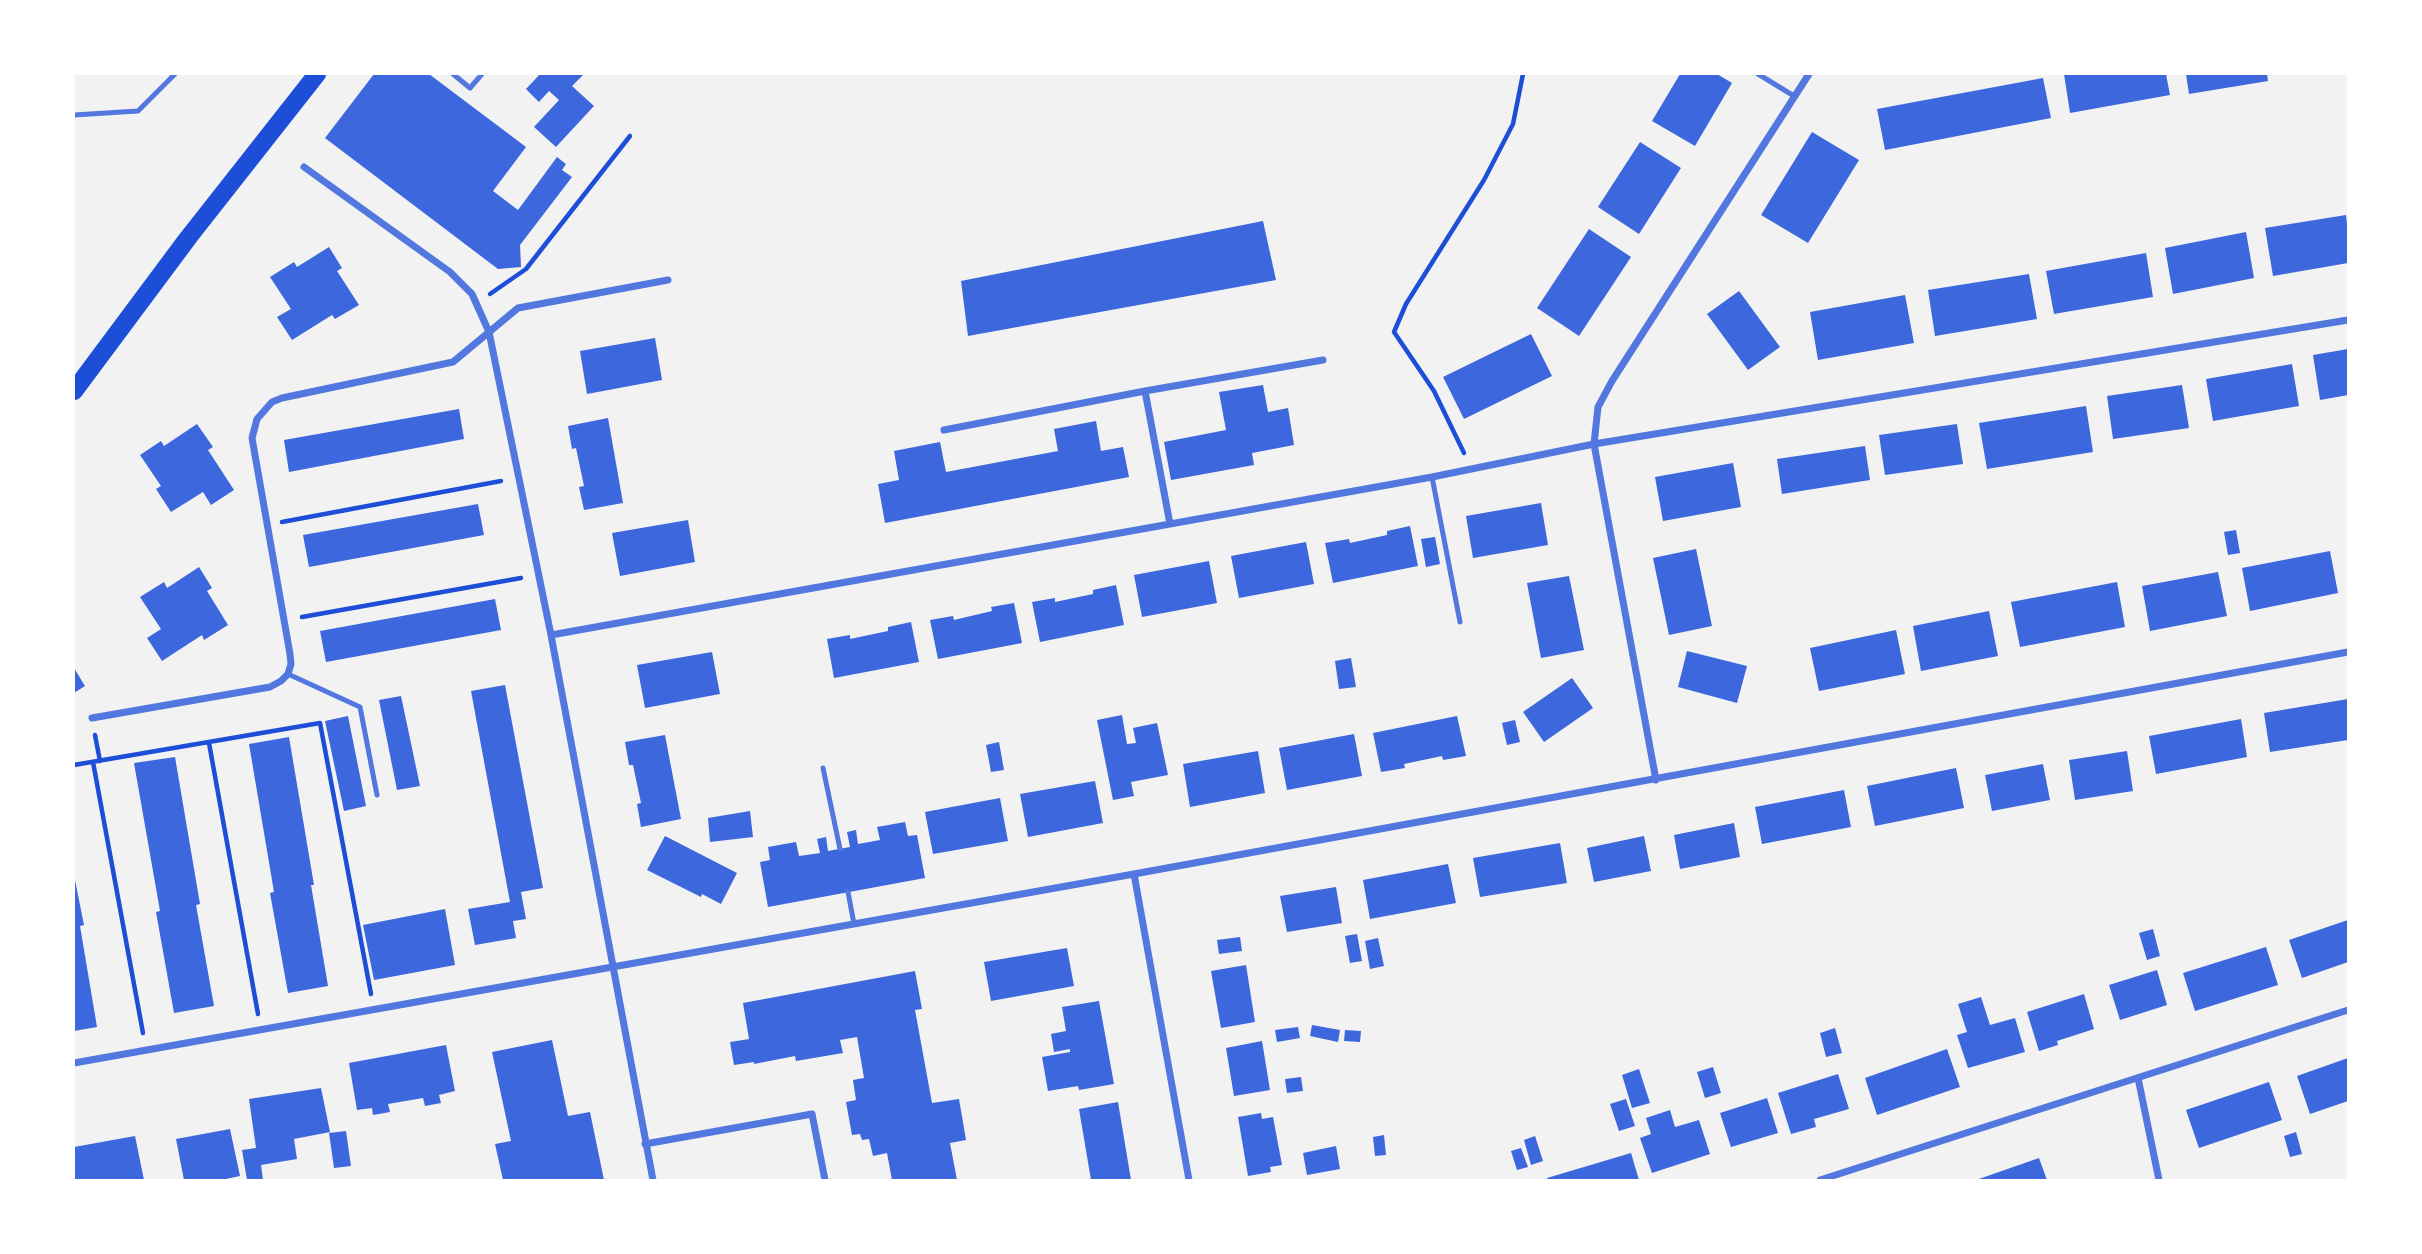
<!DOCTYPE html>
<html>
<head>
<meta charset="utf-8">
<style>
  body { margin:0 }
  #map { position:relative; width:2422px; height:1254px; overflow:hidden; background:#f2f2f2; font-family:"Titillium Web",sans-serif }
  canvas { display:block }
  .frame { position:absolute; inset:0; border:75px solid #fff; pointer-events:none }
</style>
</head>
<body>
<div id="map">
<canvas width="2422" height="1254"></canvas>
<div class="frame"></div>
</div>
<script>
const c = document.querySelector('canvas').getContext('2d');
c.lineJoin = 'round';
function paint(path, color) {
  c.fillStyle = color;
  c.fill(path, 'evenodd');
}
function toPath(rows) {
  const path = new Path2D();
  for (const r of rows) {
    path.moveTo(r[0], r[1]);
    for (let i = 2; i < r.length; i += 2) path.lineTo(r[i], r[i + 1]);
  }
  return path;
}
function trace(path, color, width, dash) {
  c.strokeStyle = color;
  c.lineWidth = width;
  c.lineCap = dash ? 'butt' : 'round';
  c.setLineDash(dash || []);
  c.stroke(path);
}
const building = toPath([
  [374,74,429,74,526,147,493,191,518,210,557,157,566,164,562,170,572,177,520,245,521,267,498,269,325,138],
  [540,74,584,74,572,86,594,106,556,147,534,127,559,100,549,91,539,102,526,89],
  [1680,74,1717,74,1732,83,1695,146,1652,121],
  [2064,74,2166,74,2170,95,2070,113],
  [2186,74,2267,74,2268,81,2189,94],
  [2043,78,2051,118,1885,150,1877,109],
  [1812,132,1859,160,1808,243,1761,215],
  [1640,142,1681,168,1639,234,1598,207],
  [2346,215,2348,232,2348,263,2273,276,2265,228],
  [1263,221,1276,280,968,336,961,281],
  [1589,229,1631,257,1579,336,1537,308],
  [2246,232,2254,278,2173,294,2165,248],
  [329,247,342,268,337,271,359,305,335,319,332,315,292,340,277,317,291,309,270,277,294,262,297,267],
  [2146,253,2153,297,2054,314,2046,271],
  [2029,274,2037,319,1935,336,1928,290],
  [1739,291,1780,347,1748,370,1707,314],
  [1905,295,1914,343,1818,360,1810,312],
  [1531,334,1552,376,1464,419,1443,377],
  [655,338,662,380,587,394,580,351],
  [2348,349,2348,395,2320,400,2313,355],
  [2292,364,2299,406,2213,421,2206,379],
  [1263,385,1268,412,1288,408,1294,445,1252,453,1254,465,1171,480,1164,442,1226,430,1219,392],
  [2182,385,2189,428,2113,439,2107,396],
  [2086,406,2093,452,1987,469,1979,423],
  [459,409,464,439,289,472,284,440],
  [608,418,623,503,584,510,579,487,584,486,576,448,572,449,568,426],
  [1096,421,1101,451,1123,447,1129,477,885,523,878,484,899,480,894,451,940,442,946,472,1058,451,1054,429],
  [197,424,213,447,208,450,234,490,211,505,203,492,171,512,156,489,161,486,140,455,161,441,164,446],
  [1957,424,1963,464,1885,475,1879,435],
  [1865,446,1870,480,1782,494,1777,459],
  [1733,463,1741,507,1663,521,1655,477],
  [1541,503,1548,545,1473,558,1466,516],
  [478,504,484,535,309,567,303,535],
  [688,520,695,562,620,576,612,533],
  [1410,526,1418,566,1333,583,1325,543,1349,539,1350,543,1387,535,1387,531],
  [2236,530,2240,553,2228,555,2224,532],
  [1435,537,1440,564,1426,567,1421,539],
  [1306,542,1314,584,1239,598,1231,556],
  [1696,549,1712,626,1669,635,1653,558],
  [2330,551,2338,593,2250,611,2242,568],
  [1209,561,1217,603,1142,617,1134,575],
  [199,567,212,588,207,591,228,625,204,640,202,635,162,661,147,638,161,629,140,597,164,582,167,588],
  [2218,572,2227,616,2150,631,2142,586],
  [1569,576,1584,650,1541,658,1527,583],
  [2117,582,2125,627,2020,647,2011,602],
  [1116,585,1124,625,1040,642,1032,602,1055,598,1055,602,1093,594,1093,590],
  [495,599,501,630,326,662,320,631],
  [1014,603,1022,643,938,659,930,620,953,616,954,620,992,611,991,607],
  [1989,611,1998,656,1921,671,1913,626],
  [911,622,919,662,834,678,827,639,850,635,850,639,888,631,888,627],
  [1896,630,1905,674,1819,691,1810,648],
  [1687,651,1747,666,1737,703,1678,687],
  [712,652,720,694,645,708,637,665],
  [1351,658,1356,687,1339,689,1335,661],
  [74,668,85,686,74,693],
  [1572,678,1593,708,1544,742,1523,712],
  [505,685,543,888,521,892,526,919,513,921,516,938,475,945,468,909,510,902,471,691],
  [401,696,420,786,397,790,379,700],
  [2348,699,2348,740,2270,752,2264,713],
  [1122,715,1127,744,1136,743,1133,728,1157,723,1168,775,1131,782,1134,796,1113,800,1097,720],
  [348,716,366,806,344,811,325,721],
  [1457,716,1466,756,1443,760,1442,756,1404,764,1405,768,1381,772,1373,733],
  [2241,719,2247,757,2156,774,2149,736],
  [1515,720,1520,742,1507,745,1502,723],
  [1354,734,1362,776,1287,790,1279,748],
  [665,735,681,819,641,827,637,804,641,803,633,765,629,765,625,742],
  [289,737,314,885,311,885,328,986,288,993,270,893,274,892,249,744],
  [999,742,1004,770,991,772,986,745],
  [1258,751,1265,793,1190,807,1183,764],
  [2127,751,2133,791,2075,800,2069,760],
  [175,757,200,904,196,905,214,1006,174,1013,156,912,160,911,134,763],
  [2043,764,2050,800,1992,811,1985,775],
  [1956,768,1964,808,1875,826,1867,786],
  [1095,781,1103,823,1028,837,1020,794],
  [1844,790,1851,827,1762,844,1755,807],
  [1000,798,1008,841,933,854,925,812],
  [750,811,753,837,710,842,708,818],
  [905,822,908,836,917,835,925,878,768,907,760,862,770,860,768,847,796,842,799,856,820,853,817,839,826,837,828,851,850,847,847,832,856,830,858,844,880,840,877,827],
  [1734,823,1740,857,1680,869,1674,835],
  [665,836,737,873,721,904,702,894,701,897,647,870],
  [1644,836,1651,871,1594,882,1587,848],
  [1560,843,1567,883,1480,897,1473,858],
  [1448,864,1456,903,1370,919,1363,880],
  [74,875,84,925,80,926,97,1027,74,1031],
  [1336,887,1342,923,1287,932,1280,896],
  [445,909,455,965,374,980,363,925],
  [2348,920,2348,962,2302,978,2289,940],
  [2153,929,2160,956,2147,960,2139,933],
  [1357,934,1362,961,1350,963,1345,936],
  [1240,937,1242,951,1219,954,1217,940],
  [1378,938,1384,966,1370,969,1365,941],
  [2266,947,2278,985,2195,1011,2183,973],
  [1067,948,1074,986,991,1001,984,962],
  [1246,965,1255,1022,1221,1028,1211,971],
  [2157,970,2167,1005,2120,1020,2109,985],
  [915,971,922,1009,915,1010,932,1103,959,1099,966,1140,950,1143,957,1180,892,1180,887,1153,873,1156,869,1139,862,1140,860,1134,852,1135,846,1102,856,1100,853,1080,864,1078,857,1037,840,1040,843,1053,796,1061,795,1056,754,1064,754,1062,734,1065,730,1042,749,1039,743,1003],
  [2084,994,2094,1029,2057,1041,2058,1045,2039,1051,2027,1012],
  [1981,997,1990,1025,2015,1018,2025,1052,1968,1068,1957,1035,1967,1032,1958,1004],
  [1099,1001,1114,1084,1079,1090,1078,1086,1048,1091,1042,1057,1070,1052,1070,1049,1054,1052,1051,1034,1066,1031,1062,1007],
  [1312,1025,1340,1030,1338,1042,1310,1036],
  [1298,1027,1300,1038,1277,1042,1275,1030],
  [1835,1028,1842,1053,1826,1057,1820,1033],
  [1345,1030,1361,1031,1360,1042,1344,1041],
  [552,1040,568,1116,590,1112,604,1180,503,1180,495,1144,511,1141,492,1052],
  [1262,1041,1270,1090,1234,1096,1226,1048],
  [446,1045,455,1091,439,1095,441,1103,425,1106,423,1098,388,1104,390,1112,373,1115,372,1108,357,1110,349,1063],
  [1947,1049,1960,1087,1877,1115,1865,1078],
  [2348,1058,2348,1101,2310,1114,2297,1076],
  [1713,1067,1721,1093,1705,1098,1697,1072],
  [1639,1069,1650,1103,1632,1108,1622,1075],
  [1838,1074,1849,1109,1814,1119,1816,1127,1791,1134,1778,1093],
  [1301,1077,1303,1091,1287,1093,1285,1079],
  [2269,1082,2282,1120,2199,1148,2186,1110],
  [321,1088,330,1132,294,1139,297,1159,261,1165,263,1180,247,1180,242,1150,256,1148,249,1099],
  [1767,1098,1778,1133,1731,1147,1720,1113],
  [1626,1099,1635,1126,1619,1131,1610,1104],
  [1118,1102,1131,1180,1091,1180,1079,1109],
  [1670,1110,1675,1127,1699,1120,1710,1154,1652,1173,1640,1138,1651,1134,1646,1118],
  [1261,1113,1262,1119,1273,1117,1282,1165,1270,1167,1271,1172,1248,1176,1238,1117],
  [230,1129,240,1176,221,1180,184,1180,176,1139],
  [346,1131,351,1166,334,1168,329,1133],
  [2296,1132,2302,1154,2290,1157,2284,1136],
  [1384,1135,1386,1155,1375,1156,1373,1137],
  [135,1136,144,1180,74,1180,74,1147],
  [1535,1136,1543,1161,1531,1165,1524,1140],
  [1336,1146,1340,1169,1307,1175,1303,1153],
  [1521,1148,1528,1167,1517,1170,1511,1151],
  [1631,1153,1639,1180,1548,1180,1547,1178],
  [2039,1158,2047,1180,1976,1180]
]);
const path = toPath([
  [490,294,526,269,630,136],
  [1464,453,1434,391,1394,332,1406,304,1484,180,1513,124,1523,74],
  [282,522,501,481],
  [302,617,521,578],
  [95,735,100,761],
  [209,743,258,1014],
  [93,762,143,1033],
  [74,765,320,723,371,994]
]);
const service = toPath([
  [453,74,470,88,482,74],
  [1758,74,1794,96],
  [74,115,138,111,175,74],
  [1432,477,1460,622],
  [288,674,360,707,377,795],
  [823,768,840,849],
  [848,892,854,924]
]);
const minor = toPath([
  [304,167,450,272,472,294,489,332,551,635,653,1180],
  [944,430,1145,391],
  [1170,524,1145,391,1323,360],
  [551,635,1432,477,1594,444,2348,320],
  [92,718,270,687,281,681,288,674,291,664,290,654,252,438,257,419,272,402,282,398,453,362,518,308,668,280],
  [1656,780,1594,444,1598,407,1612,381,1809,74],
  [1134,874,1189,1180],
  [74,1063,1134,874,2348,652],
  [2138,1078,2159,1180],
  [645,1144,812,1114,825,1180],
  [1820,1180,2348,1010]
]);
const primary = toPath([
  [74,391,188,238,317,74]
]);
paint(building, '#3d67dc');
trace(path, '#1d4ed8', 4.5);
trace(service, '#5277de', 5);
trace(minor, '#5277de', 7);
trace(primary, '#1d4ed8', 18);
</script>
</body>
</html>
